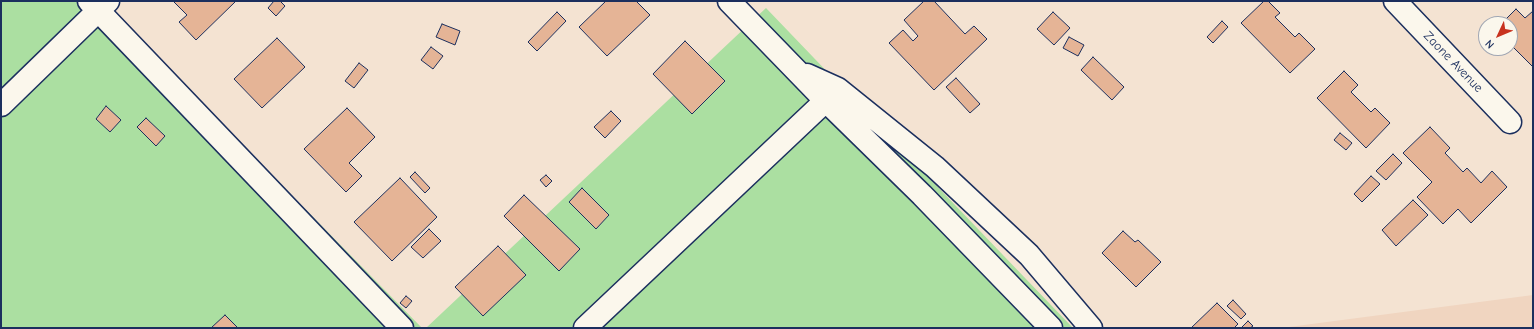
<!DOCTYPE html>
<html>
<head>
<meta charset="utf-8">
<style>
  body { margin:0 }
  #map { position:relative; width:1534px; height:329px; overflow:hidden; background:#f4e3d2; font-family:"Comic Neue",sans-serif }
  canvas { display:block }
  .frame { position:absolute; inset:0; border:2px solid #1b2f5e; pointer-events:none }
  .north { position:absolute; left:1478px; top:16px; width:40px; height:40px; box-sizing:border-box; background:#fbf7ec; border:1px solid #a1a7b3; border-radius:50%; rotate:226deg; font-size:11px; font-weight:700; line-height:16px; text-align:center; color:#1b2f5e }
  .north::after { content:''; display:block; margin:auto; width:14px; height:18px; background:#c8321e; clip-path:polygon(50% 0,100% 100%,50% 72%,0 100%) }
</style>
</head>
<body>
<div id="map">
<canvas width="1534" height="329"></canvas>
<div class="frame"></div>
<div class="north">N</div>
</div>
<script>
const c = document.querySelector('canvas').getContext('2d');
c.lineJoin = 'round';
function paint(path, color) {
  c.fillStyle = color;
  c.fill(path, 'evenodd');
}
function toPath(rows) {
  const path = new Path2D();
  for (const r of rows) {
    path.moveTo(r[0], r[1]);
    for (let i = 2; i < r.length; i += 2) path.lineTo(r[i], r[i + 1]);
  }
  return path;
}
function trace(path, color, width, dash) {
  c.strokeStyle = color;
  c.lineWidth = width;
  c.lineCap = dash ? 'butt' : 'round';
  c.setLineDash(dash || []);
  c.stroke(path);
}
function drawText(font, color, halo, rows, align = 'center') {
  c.font = font + ' "Comic Neue",sans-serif';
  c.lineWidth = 3;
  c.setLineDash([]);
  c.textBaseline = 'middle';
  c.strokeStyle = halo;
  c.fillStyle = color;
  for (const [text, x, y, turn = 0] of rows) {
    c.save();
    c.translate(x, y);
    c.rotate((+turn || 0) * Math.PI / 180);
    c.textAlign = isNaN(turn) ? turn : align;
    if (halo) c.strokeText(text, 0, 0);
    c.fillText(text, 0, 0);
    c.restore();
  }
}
const built = toPath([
  [1533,295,1533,328,1281,328]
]);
const green = toPath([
  [1,1,101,1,422,328,1,328],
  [766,8,1073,328,426,328]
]);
const building = toPath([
  [173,1,236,1,196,40,179,22,187,15,173,1],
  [274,1,280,1,285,6,276,16,268,8,274,1],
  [606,1,636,1,650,15,607,56,579,27,606,1],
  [924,1,934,1,965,34,974,26,987,39,934,90,889,43,903,30,913,41,918,36,904,20,924,1],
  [1264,1,1268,1,1280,13,1275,17,1295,37,1299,33,1315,49,1290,73,1241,23,1264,1],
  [1516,9,1525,18,1533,11,1533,67,1510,44,1510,24,1501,24,1516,9],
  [557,12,566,21,537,51,528,42,557,12],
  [1053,12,1070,28,1054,45,1037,29,1053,12],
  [1222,21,1228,27,1213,43,1207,37,1222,21],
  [442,24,460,31,455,45,436,37,442,24],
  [1069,37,1084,45,1078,56,1063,48,1069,37],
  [277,38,305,67,262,108,234,79,277,38],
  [685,41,725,81,692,114,653,74,685,41],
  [431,47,443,56,433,69,421,60,431,47],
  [1093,57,1124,87,1112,100,1081,70,1093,57],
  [359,63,368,70,354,88,345,81,359,63],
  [1344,71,1358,85,1351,92,1371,112,1375,108,1390,123,1366,148,1317,98,1344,71],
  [956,78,980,104,970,113,946,87,956,78],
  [106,106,121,120,110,132,96,119,106,106],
  [347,108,375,137,349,163,362,176,346,192,304,149,347,108],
  [611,111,621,121,605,138,594,127,611,111],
  [146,118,165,136,156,146,137,127,146,118],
  [1430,127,1450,148,1445,153,1463,172,1467,168,1481,183,1492,171,1507,187,1471,223,1458,209,1443,224,1417,197,1432,182,1403,153,1430,127],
  [1340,133,1352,143,1346,150,1334,140,1340,133],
  [1393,154,1402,163,1386,180,1376,171,1393,154],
  [415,172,430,188,425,193,410,177,415,172],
  [546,175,552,181,546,187,540,180,546,175],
  [1371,176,1380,184,1362,202,1354,194,1371,176],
  [400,178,437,217,392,261,354,222,400,178],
  [582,188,609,215,596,229,569,202,582,188],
  [524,195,580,249,559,271,504,216,524,195],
  [1413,200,1428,215,1396,246,1382,230,1413,200],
  [429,229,441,241,423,258,411,247,429,229],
  [1123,231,1135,242,1138,240,1161,262,1136,287,1102,253,1123,231],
  [498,246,526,275,483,316,455,287,498,246],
  [406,296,412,301,406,308,400,303,406,296],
  [1233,300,1246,314,1241,319,1227,306,1233,300],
  [1217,303,1238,324,1234,328,1191,328,1217,303],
  [225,315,238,328,211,328,225,315],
  [1248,321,1253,326,1250,328,1241,328,1248,321]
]);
const minor = toPath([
  [89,1,402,328],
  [729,1,826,101,922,195,1051,328],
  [1395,1,1510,122],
  [807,75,838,89,935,167,1029,255,1091,328],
  [1,105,108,1],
  [585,328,836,91]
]);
const streetNames = [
  ["Zaone Avenue",1453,62,46]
];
paint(built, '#f0d5c0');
paint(green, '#abdfa1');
paint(building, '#e5b496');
trace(building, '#1b2f5e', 1);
trace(minor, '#1b2f5e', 25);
trace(minor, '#fbf7ec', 22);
drawText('13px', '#1b2f5e', '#fbf7ec', streetNames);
</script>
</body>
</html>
